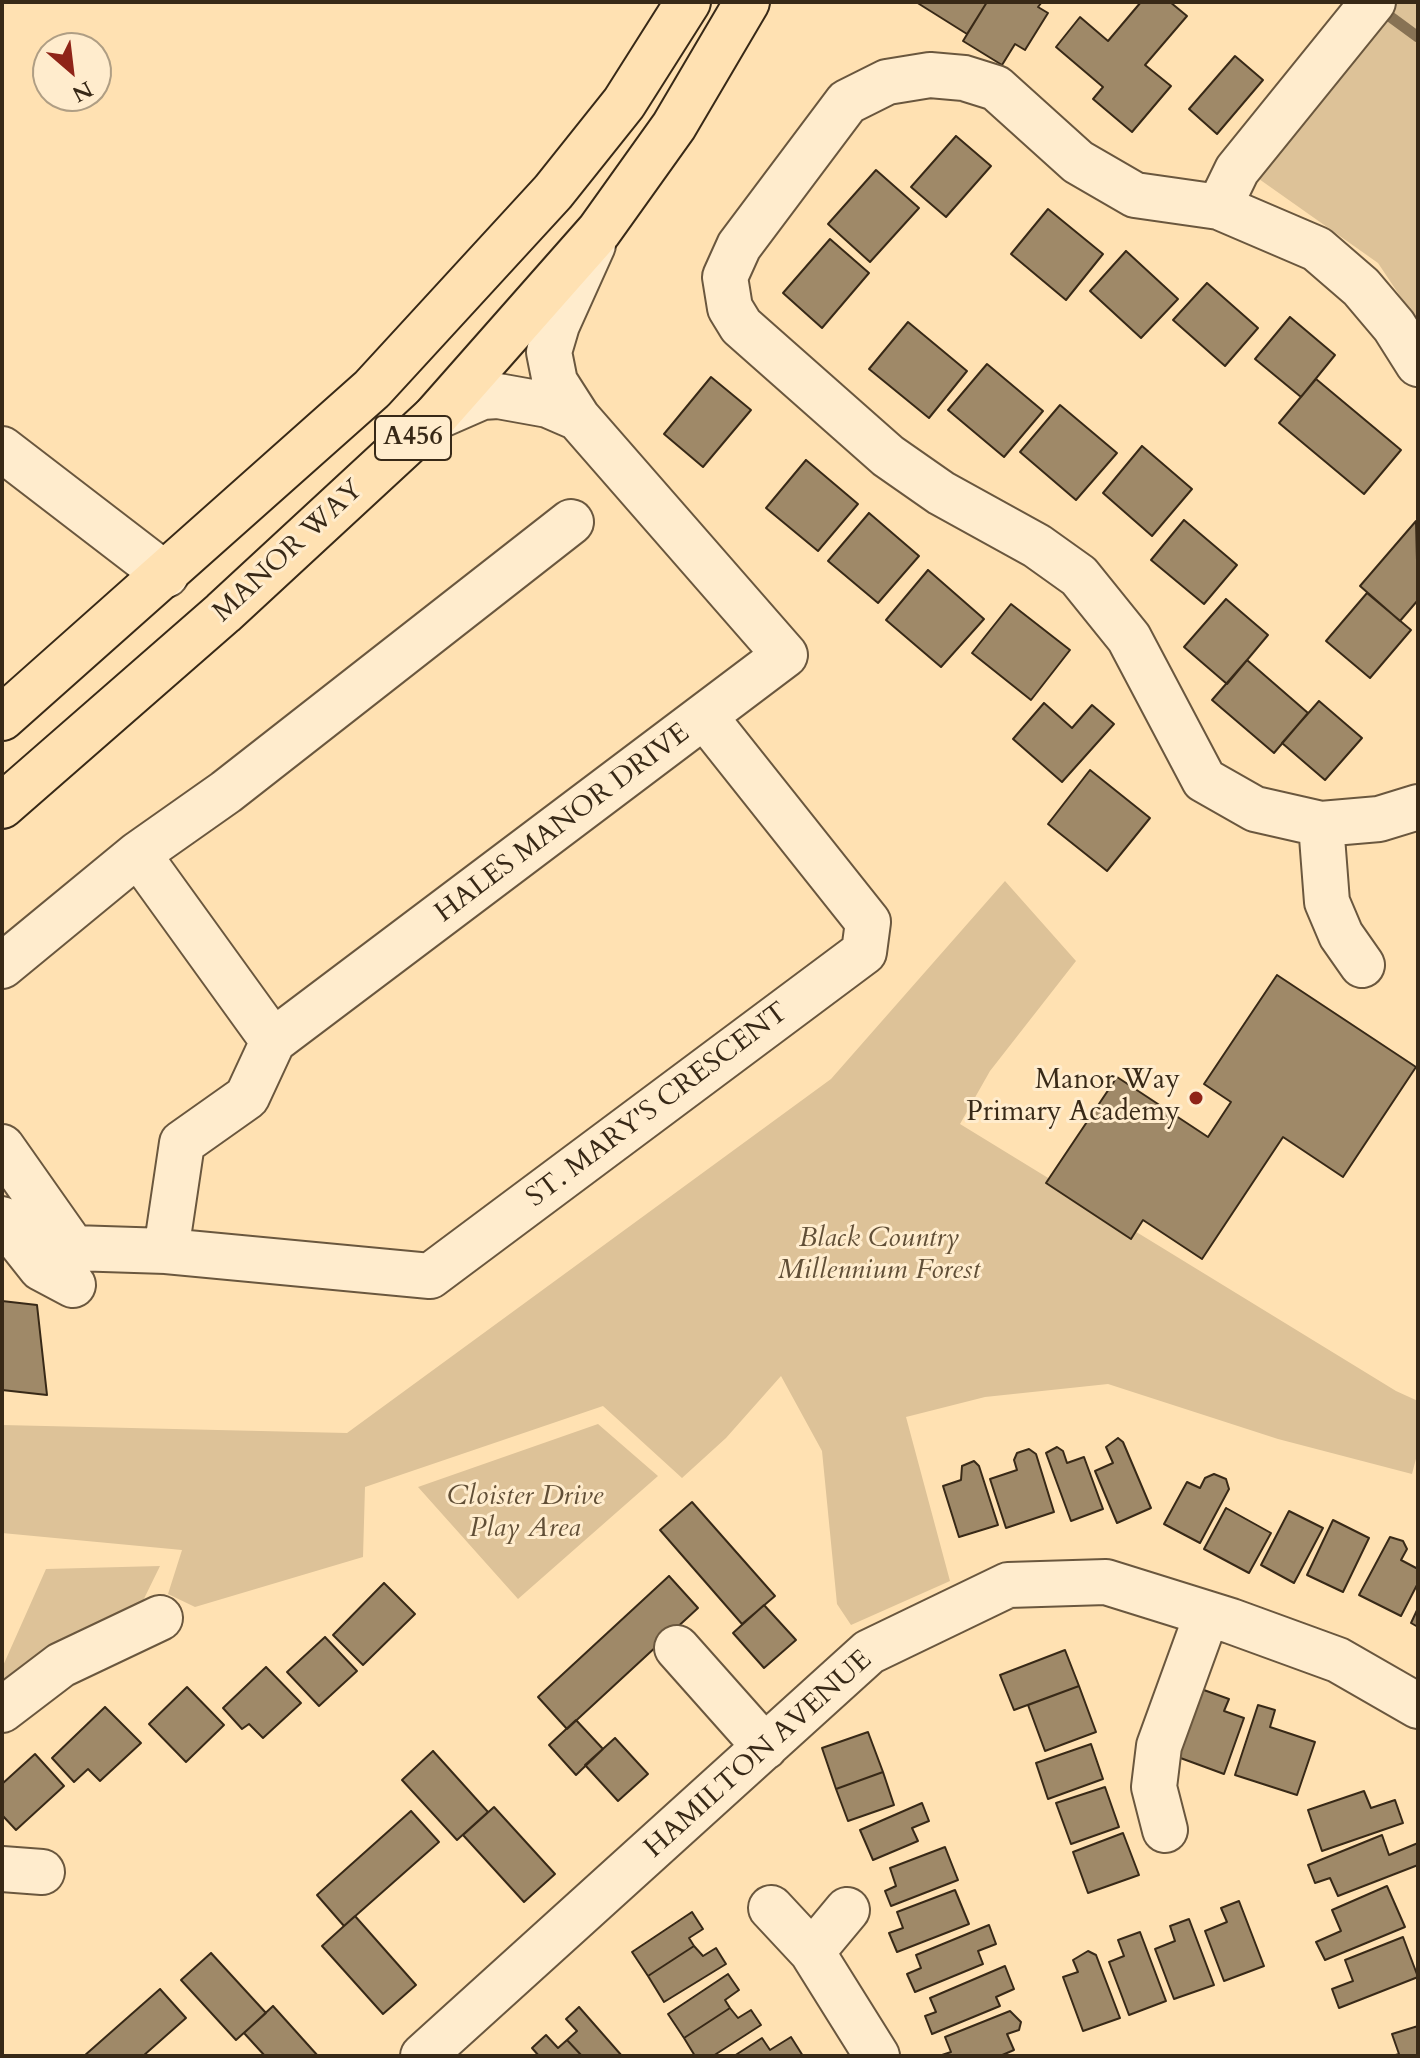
<!DOCTYPE html>
<html>
<head>
<meta charset="utf-8">
<style>
  body { margin:0 }
  #map { position:relative; width:1420px; height:2058px; overflow:hidden; background:#ffe1b2; font-family:Cardo,serif }
  canvas { display:block }
  .frame { position:absolute; inset:0; border:4px solid #382917; pointer-events:none }
  .north { position:absolute; left:32px; top:32px; width:80px; height:80px; box-sizing:border-box; background:#ffeccd; border:2px solid #af9e84; border-radius:50%; rotate:152deg; font-size:22px; font-weight:700; line-height:32px; text-align:center; color:#382917 }
  .north::after { content:''; display:block; margin:auto; width:28px; height:36px; background:#8f2418; clip-path:polygon(50% 0,100% 100%,50% 72%,0 100%) }
</style>
</head>
<body>
<div id="map">
<canvas width="1420" height="2058"></canvas>
<div class="frame"></div>
<div class="north">N</div>
</div>
<script>
const c = document.querySelector('canvas').getContext('2d');
c.lineJoin = 'round';
function paint(path, color) {
  c.fillStyle = color;
  c.fill(path, 'evenodd');
}
function toPath(rows) {
  const path = new Path2D();
  for (const r of rows) {
    path.moveTo(r[0], r[1]);
    for (let i = 2; i < r.length; i += 2) path.lineTo(r[i], r[i + 1]);
  }
  return path;
}
function trace(path, color, width, dash) {
  c.strokeStyle = color;
  c.lineWidth = width;
  c.lineCap = dash ? 'butt' : 'round';
  c.setLineDash(dash || []);
  c.stroke(path);
}
function drawText(font, color, halo, rows, align = 'center') {
  c.font = font + ' Cardo,serif';
  c.lineWidth = 6;
  c.setLineDash([]);
  c.textBaseline = 'middle';
  c.strokeStyle = halo;
  c.fillStyle = color;
  for (const [text, x, y, turn = 0] of rows) {
    c.save();
    c.translate(x, y);
    c.rotate((+turn || 0) * Math.PI / 180);
    c.textAlign = isNaN(turn) ? turn : align;
    if (halo) c.strokeText(text, 0, 0);
    c.fillText(text, 0, 0);
    c.restore();
  }
}
const green = toPath([
  [1391,2,1418,2,1418,323,1378,263,1259,179,1273,149],
  [1005,881,1076,961,990,1071,960,1124,1396,1391,1418,1401,1418,1451,1412,1474,1278,1439,1108,1384,985,1397,906,1417,950,1581,851,1625,837,1604,822,1451,781,1376,726,1438,682,1478,603,1406,365,1487,363,1557,195,1607,168,1594,182,1550,2,1533,2,1425,347,1433,831,1079],
  [598,1424,658,1476,518,1599,418,1487],
  [160,1566,139,1609,2,1683,2,1668,46,1569]
]);
const stream = toPath([
  [1377,7,1418,37]
]);
const building = toPath([
  [916,2,987,2,967,34,916,2],
  [987,2,1042,2,1038,7,1048,13,1025,50,1015,44,1002,65,963,41,987,2],
  [1141,2,1170,2,1187,16,1145,65,1171,86,1132,132,1093,99,1103,87,1056,47,1080,17,1108,41,1141,2],
  [1235,56,1263,80,1217,134,1189,109,1235,56],
  [956,136,991,166,946,217,911,187,956,136],
  [876,170,919,208,870,262,828,224,876,170],
  [1048,209,1103,254,1066,300,1011,254,1048,209],
  [830,239,869,273,822,328,783,293,830,239],
  [1126,251,1178,299,1141,338,1090,291,1126,251],
  [1207,283,1258,328,1225,366,1173,320,1207,283],
  [1290,317,1335,355,1301,397,1255,359,1290,317],
  [908,322,967,371,929,418,869,369,908,322],
  [987,364,1043,411,1004,457,948,410,987,364],
  [711,377,751,410,703,467,664,434,711,377],
  [1316,379,1401,450,1364,494,1279,423,1316,379],
  [1060,405,1117,453,1076,500,1020,452,1060,405],
  [1142,446,1192,489,1152,536,1103,493,1142,446],
  [806,460,858,504,818,551,766,508,806,460],
  [869,513,919,556,878,603,828,561,869,513],
  [1184,520,1237,565,1204,604,1151,560,1184,520],
  [1416,521,1418,600,1400,621,1360,586,1416,521],
  [928,570,984,619,941,667,886,620,928,570],
  [1367,593,1411,630,1370,678,1326,641,1367,593],
  [1226,599,1268,635,1227,684,1184,647,1226,599],
  [1011,604,1070,650,1031,700,972,653,1011,604],
  [1247,660,1308,713,1274,753,1212,700,1247,660],
  [1319,701,1362,738,1325,780,1282,743,1319,701],
  [1044,703,1072,728,1092,705,1114,724,1062,782,1013,739,1044,703],
  [1090,770,1150,818,1107,871,1048,824,1090,770],
  [1277,975,1416,1067,1343,1177,1283,1137,1202,1259,1143,1220,1131,1239,1046,1183,1117,1077,1208,1137,1231,1102,1204,1084,1277,975],
  [2,1301,37,1305,47,1395,2,1390,2,1301],
  [1118,1438,1123,1442,1151,1508,1117,1523,1095,1471,1113,1463,1106,1447,1118,1438],
  [1057,1447,1063,1451,1067,1463,1084,1457,1103,1509,1071,1521,1046,1453,1057,1447],
  [1029,1449,1036,1454,1054,1512,1006,1528,990,1479,1017,1470,1014,1460,1017,1453,1029,1449],
  [974,1461,979,1466,998,1525,959,1537,943,1486,961,1480,962,1466,974,1461],
  [1214,1474,1226,1479,1229,1489,1200,1543,1164,1524,1187,1482,1200,1488,1205,1478,1214,1474],
  [692,1502,775,1596,742,1624,660,1530,692,1502],
  [1226,1508,1271,1533,1249,1573,1204,1549,1226,1508],
  [1289,1511,1323,1528,1294,1583,1261,1565,1289,1511],
  [1333,1520,1369,1538,1343,1592,1307,1575,1333,1520],
  [1390,1537,1403,1541,1407,1549,1401,1560,1418,1569,1418,1583,1401,1616,1359,1595,1390,1537],
  [669,1576,698,1608,567,1729,538,1697,669,1576],
  [384,1583,415,1614,363,1665,333,1635,384,1583],
  [764,1605,796,1640,764,1668,733,1633,764,1605],
  [1418,1608,1418,1627,1411,1623,1418,1608],
  [325,1637,357,1671,319,1706,287,1672,325,1637],
  [1065,1650,1079,1686,1014,1710,1000,1675,1065,1650],
  [266,1667,301,1703,263,1738,249,1724,242,1729,223,1708,266,1667],
  [1079,1686,1096,1732,1045,1751,1028,1705,1079,1686],
  [187,1687,224,1725,186,1762,149,1724,187,1687],
  [1201,1689,1229,1699,1224,1711,1244,1718,1224,1774,1175,1756,1201,1689],
  [1258,1705,1275,1710,1270,1727,1315,1742,1297,1795,1235,1775,1258,1705],
  [105,1707,141,1743,100,1781,88,1769,74,1782,52,1758,105,1707],
  [576,1720,603,1749,576,1775,549,1745,576,1720],
  [868,1732,883,1772,836,1789,822,1748,868,1732],
  [615,1738,648,1774,618,1801,585,1765,615,1738],
  [1091,1744,1103,1779,1048,1799,1036,1763,1091,1744],
  [433,1751,488,1812,457,1840,402,1780,433,1751],
  [35,1754,64,1786,16,1830,2,1815,2,1784,35,1754],
  [883,1772,894,1805,848,1821,836,1789,883,1772],
  [1105,1787,1119,1827,1071,1844,1056,1803,1105,1787],
  [1364,1791,1371,1808,1395,1800,1403,1823,1322,1851,1308,1810,1364,1791],
  [922,1803,929,1821,912,1828,918,1841,873,1860,860,1830,922,1803],
  [494,1807,555,1874,524,1902,463,1835,494,1807],
  [411,1811,439,1842,344,1926,317,1895,411,1811],
  [1123,1833,1139,1875,1088,1893,1073,1852,1123,1833],
  [1382,1835,1389,1855,1418,1843,1418,1865,1338,1896,1330,1878,1315,1883,1308,1865,1382,1835],
  [945,1847,958,1880,891,1906,885,1891,896,1886,890,1868,945,1847],
  [1387,1886,1405,1927,1325,1960,1316,1942,1341,1931,1332,1910,1387,1886],
  [955,1890,969,1924,897,1952,889,1933,903,1928,897,1912,955,1890],
  [1239,1901,1264,1966,1224,1981,1205,1931,1227,1922,1221,1908,1239,1901],
  [692,1912,703,1929,689,1938,694,1946,648,1976,632,1952,692,1912],
  [355,1916,416,1985,383,2014,322,1946,355,1916],
  [1189,1919,1214,1985,1174,1999,1155,1949,1175,1941,1170,1926,1189,1919],
  [989,1925,996,1944,978,1951,983,1964,915,1992,907,1974,921,1968,916,1955,989,1925],
  [1140,1932,1166,2001,1129,2015,1109,1962,1124,1956,1118,1940,1140,1932],
  [1403,1937,1418,1977,1339,2008,1332,1989,1353,1981,1345,1960,1403,1937],
  [694,1946,703,1956,716,1948,726,1964,664,2002,648,1976,694,1946],
  [1088,1951,1096,1955,1120,2018,1083,2031,1063,1977,1078,1972,1073,1960,1088,1951],
  [211,1953,266,2013,236,2040,181,1980,211,1953],
  [1005,1966,1014,1989,996,1997,1000,2006,932,2034,925,2016,936,2012,930,1998,1005,1966],
  [728,1974,739,1990,725,2000,730,2008,684,2038,668,2014,728,1974],
  [160,1989,186,2018,143,2056,84,2056,160,1989],
  [273,2006,318,2056,265,2056,244,2033,273,2006],
  [579,2007,622,2056,582,2056,567,2040,577,2031,566,2019,579,2007],
  [730,2008,738,2018,751,2010,761,2025,713,2056,695,2056,684,2038,730,2008],
  [1010,2011,1021,2022,1019,2030,1007,2034,1014,2050,1000,2056,939,2056,951,2052,945,2037,1010,2011],
  [1418,2026,1418,2056,1392,2056,1399,2054,1392,2034,1418,2026],
  [546,2035,558,2048,567,2040,582,2056,539,2056,532,2048,546,2035],
  [791,2037,803,2056,734,2056,762,2038,770,2050,791,2037]
]);
const minor = toPath([
  [1219,207,1237,170,1373,2],
  [1418,364,1394,326,1361,287,1317,249,1219,207,1135,195,1078,162,996,88,964,78,930,75,887,82,847,102,739,246,725,277,730,308,741,326,888,456,941,493,1037,546,1079,576,1129,638,1204,780,1255,809,1321,824,1379,819,1418,807],
  [434,418,482,397,498,396,548,405,578,418],
  [2,449,166,575],
  [571,522,226,792,138,854,273,1041,785,655,578,418,555,382,549,352,557,325,593,245],
  [1321,824,1327,902,1341,935,1362,965],
  [2,966,138,854],
  [273,1041,247,1097,182,1143,166,1251,430,1276,864,952,868,922,705,717],
  [2,1147,73,1248,166,1251],
  [2,1219,41,1268,73,1285],
  [677,1648,765,1747],
  [2,1710,61,1665,160,1618],
  [1165,1830,1154,1787,1159,1746,1207,1614],
  [2,1869,42,1872],
  [771,1908,812,1952,877,2056],
  [812,1952,847,1910],
  [423,2056,869,1652,1008,1585,1106,1582,1231,1621,1338,1660,1418,1706]
]);
const highway = toPath([
  [2,718,372,389,553,192,624,103,688,2],
  [2,806,223,613,434,418,599,231,674,126,747,2]
]);
const markers = [
  [1196,1098,8,"#8f2418"]
];
const shields = [
  [413,438,76]
];
const shieldNames = [
  ["A456",413,438]
];
const streetNames = [
  ["MANOR WAY",289,552,-43],
  ["HALES MANOR DRIVE",563,824,-37],
  ["ST. MARY'S CRESCENT",658,1106,-37],
  ["HAMILTON AVENUE",759,1755,-42]
];
const poiNames = [
  ["Manor Way",1180,1082],
  ["Primary Academy",1180,1114]
];
const parkNames = [
  ["Black Country",879,1240],
  ["Millennium Forest",879,1272],
  ["Cloister Drive",525,1498],
  ["Play Area",525,1530]
];
paint(green, '#ddc298');
trace(stream, '#877254', 11);
paint(building, '#9f8968');
trace(building, '#382917', 2);
trace(minor, '#6a573e', 48);
trace(highway, '#382917', 48);
trace(minor, '#ffeccd', 44);
trace(highway, '#ffe1b2', 44);
for (const [x, y, r, color] of markers) {
  const dot = new Path2D();
  dot.arc(x, y, r, 0, 2 * Math.PI);
  c.fillStyle = color;
  c.fill(dot);
  trace(dot, '#ffeccd', 3);
}
for (const [x, y, w] of shields) {
  const box = new Path2D();
  box.roundRect(x - w / 2, y - 22, w, 44, 6);
  c.fillStyle = '#ffeccd';
  c.fill(box);
  trace(box, '#382917', 2);
}
drawText('bold 26px', '#382917', null, shieldNames);
drawText('28px', '#382917', '#ffeccd', streetNames);
drawText('28px', '#382917', '#ffeccd', poiNames, 'right');
drawText('italic 28px', '#614f37', '#ffeccd', parkNames);
</script>
</body>
</html>
